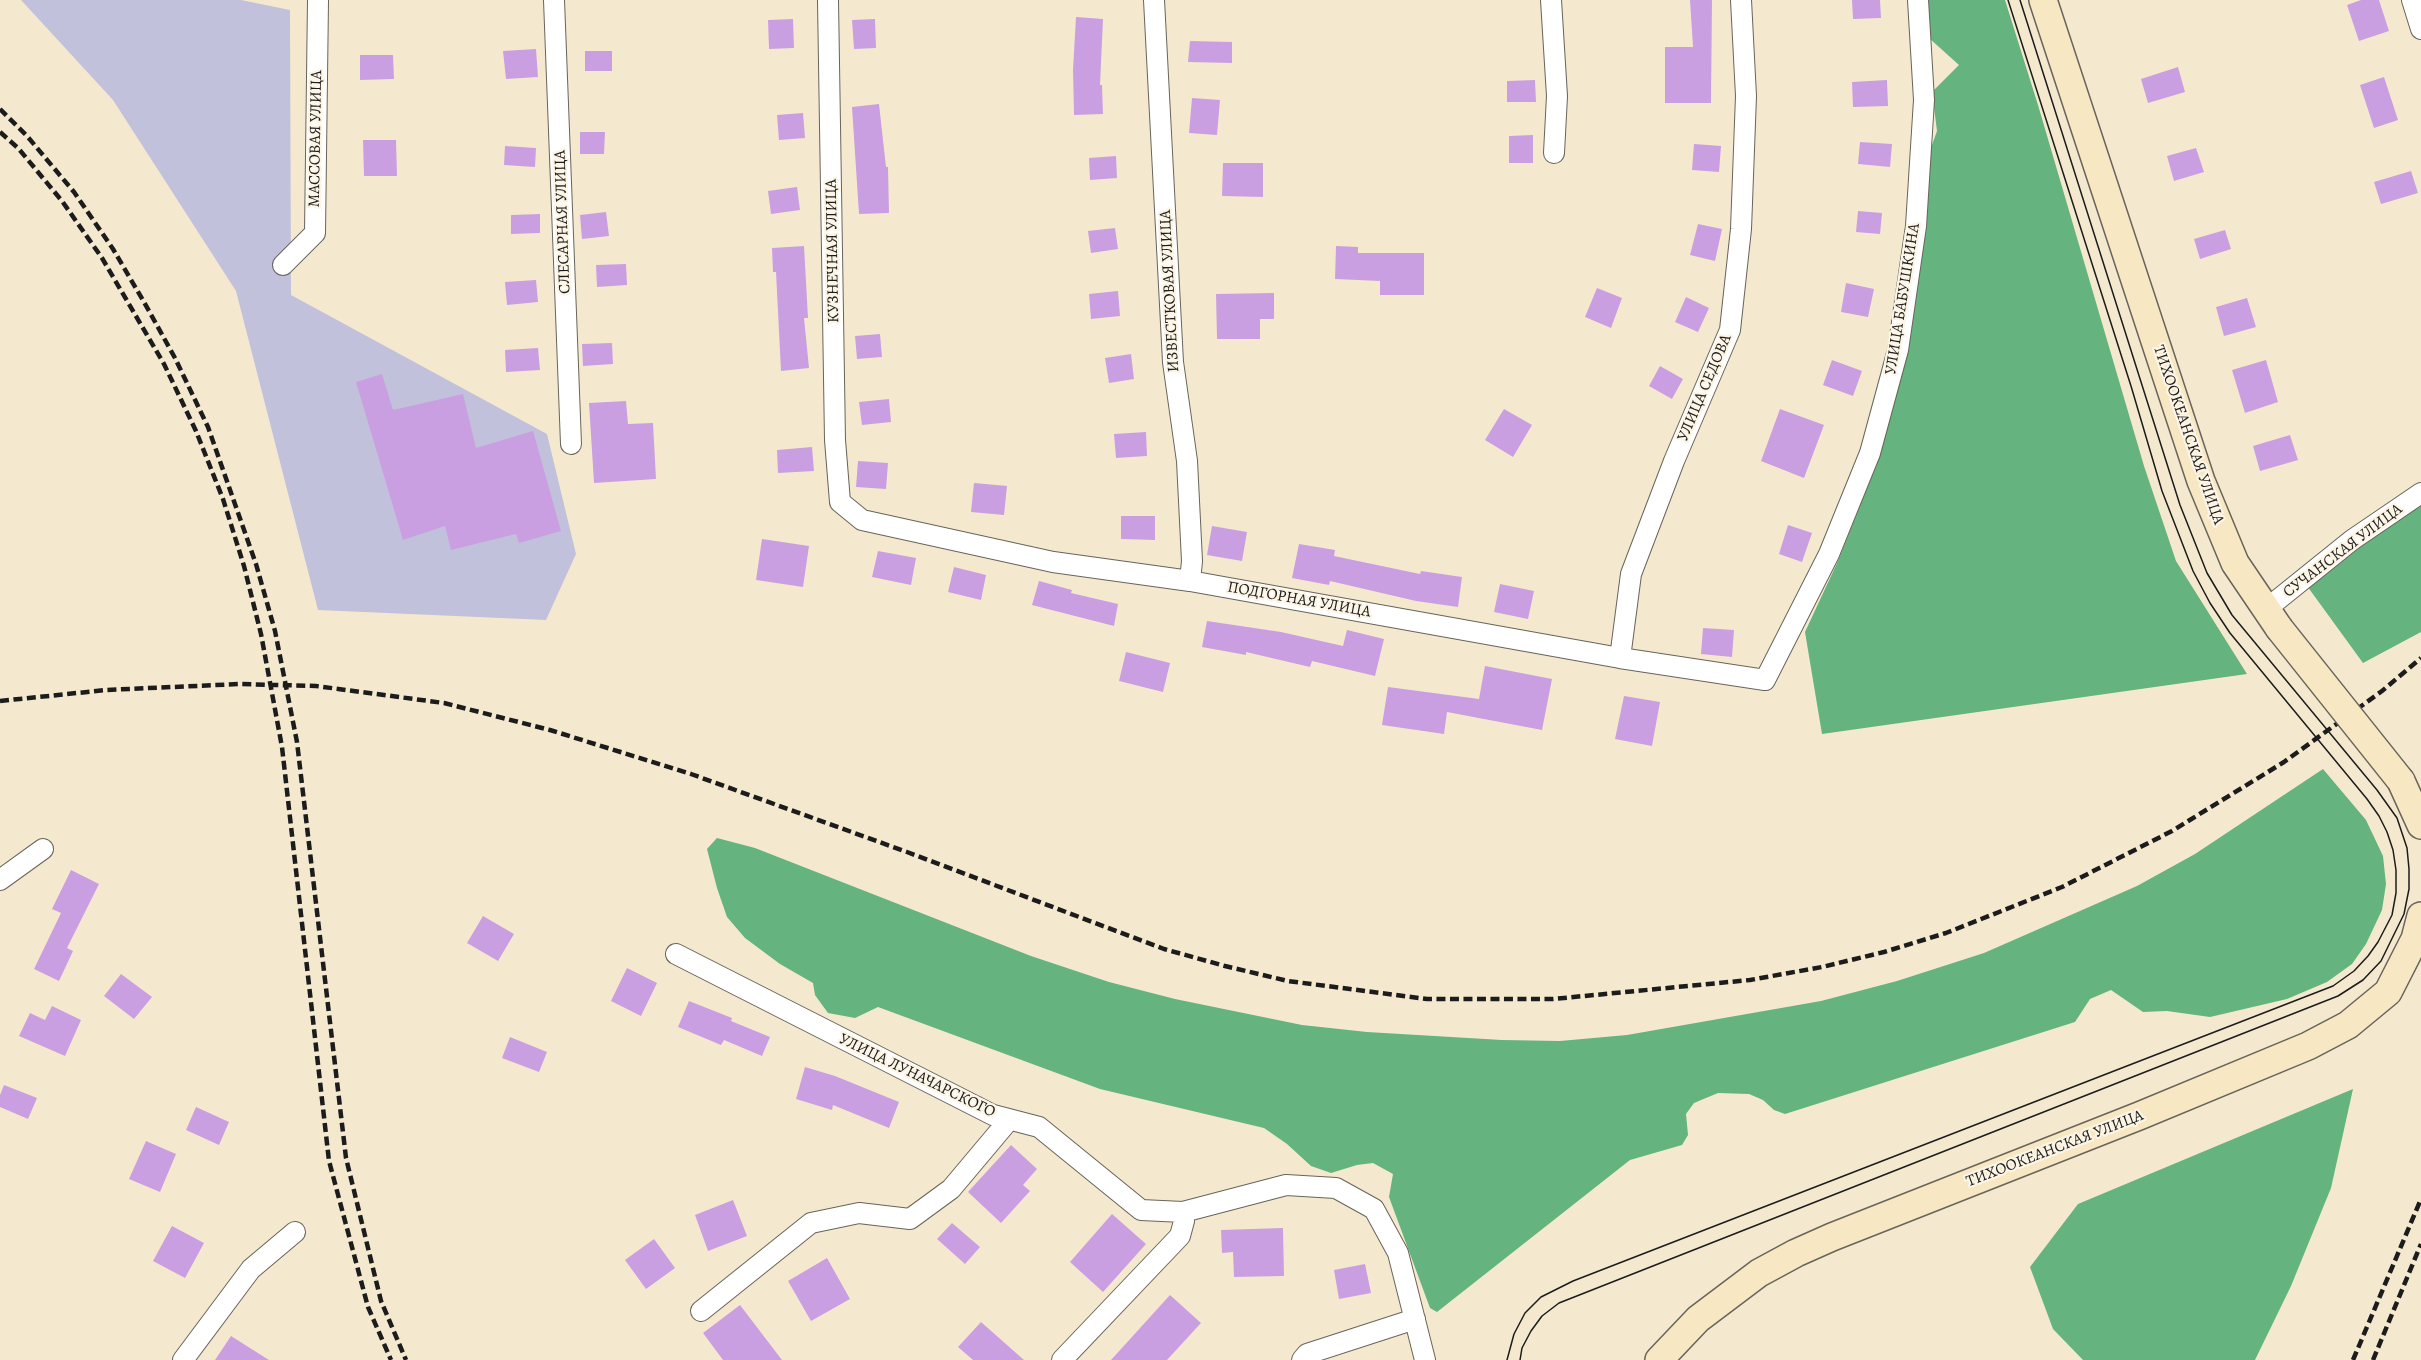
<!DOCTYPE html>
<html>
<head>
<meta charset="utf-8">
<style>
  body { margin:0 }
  canvas { display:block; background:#f4e9cf }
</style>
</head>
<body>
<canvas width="2421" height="1360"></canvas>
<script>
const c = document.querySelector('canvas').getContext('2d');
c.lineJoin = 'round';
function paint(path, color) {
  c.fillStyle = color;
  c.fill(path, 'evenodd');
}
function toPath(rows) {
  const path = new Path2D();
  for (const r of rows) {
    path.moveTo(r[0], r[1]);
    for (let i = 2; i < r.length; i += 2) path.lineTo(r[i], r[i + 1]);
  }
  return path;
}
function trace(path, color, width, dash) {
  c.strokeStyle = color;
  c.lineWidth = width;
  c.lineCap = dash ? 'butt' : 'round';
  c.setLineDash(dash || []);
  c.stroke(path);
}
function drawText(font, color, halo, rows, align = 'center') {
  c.font = font + ' Alegreya,serif';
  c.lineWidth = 4.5;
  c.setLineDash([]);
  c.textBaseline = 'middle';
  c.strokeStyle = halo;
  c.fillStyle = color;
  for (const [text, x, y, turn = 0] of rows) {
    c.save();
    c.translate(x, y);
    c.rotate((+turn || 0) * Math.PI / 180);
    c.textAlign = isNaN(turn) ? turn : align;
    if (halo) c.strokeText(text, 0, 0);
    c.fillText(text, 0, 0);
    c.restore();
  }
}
const industrial = toPath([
  [21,0,241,0,290,10,291,295,547,434,576,554,546,620,318,610,236,291,113,100]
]);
const forest = toPath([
  [1921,0,2005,0,2038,105,2144,466,2176,561,2247,674,1822,734,1805,632,1838,561,1878,461,1896,394,1927,159,1937,131,1932,92,1959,65,1929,38],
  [2421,494,2421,632,2363,663,2302,579],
  [2323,769,2366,820,2383,856,2386,884,2382,910,2366,944,2352,964,2327,982,2287,999,2210,1017,2167,1011,2143,1012,2111,990,2090,999,2075,1022,1785,1114,1774,1110,1763,1100,1749,1094,1718,1093,1694,1103,1686,1114,1688,1135,1682,1145,1630,1160,1437,1312,1430,1308,1389,1197,1393,1174,1373,1163,1357,1165,1331,1173,1311,1166,1287,1144,1264,1128,1100,1089,878,1007,855,1018,828,1013,815,995,813,983,780,964,745,938,727,917,717,888,707,849,717,838,755,848,1031,956,1109,982,1175,999,1302,1025,1367,1032,1502,1040,1560,1041,1627,1035,1821,1001,1897,981,1984,953,2137,886,2195,854],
  [2353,1089,2331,1188,2291,1286,2255,1360,2083,1360,2053,1329,2030,1267,2078,1204]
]);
const building = toPath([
  [1690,0,1712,0,1711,103,1665,103,1665,47,1693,47],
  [1852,0,1880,0,1881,18,1853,19],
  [2361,0,2379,0,2389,31,2359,41,2347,5],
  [1076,17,1103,19,1100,85,1102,85,1103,114,1074,115,1073,70],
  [793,19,794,48,769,49,768,20],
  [875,19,876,48,854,49,852,20],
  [1190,41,1232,42,1232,63,1188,62],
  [536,49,538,77,506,79,503,51],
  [585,51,612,51,612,71,585,71],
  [360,55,393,55,394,79,360,80],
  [2178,67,2185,92,2148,103,2141,79],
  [2384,77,2398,120,2374,128,2360,85],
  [1535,80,1536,102,1507,102,1507,81],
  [1887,80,1888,106,1853,107,1852,82],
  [1192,98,1220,100,1217,135,1189,133],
  [879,104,886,167,888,167,889,213,859,214,852,107],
  [803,113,805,138,779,140,777,115],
  [580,132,605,132,604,154,580,154],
  [1533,135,1533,163,1509,163,1509,136],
  [363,140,396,140,397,176,364,176],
  [1860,142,1892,144,1890,167,1858,164],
  [1694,144,1721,146,1719,172,1692,170],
  [505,146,536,148,535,167,504,165],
  [2196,148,2204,172,2174,181,2167,156],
  [1116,156,1117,178,1090,180,1089,158],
  [1223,163,1263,163,1263,197,1222,196],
  [2411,171,2418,193,2381,204,2374,182],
  [797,187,800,210,771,214,768,191],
  [1858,211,1882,213,1880,234,1856,232],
  [606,212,609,236,582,239,580,215],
  [540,214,540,233,511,234,511,215],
  [1698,224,1722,229,1715,261,1690,255],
  [1115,228,1118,249,1091,253,1088,231],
  [2225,230,2231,249,2200,259,2194,239],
  [804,246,808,318,804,318,809,368,781,371,776,272,773,272,772,248],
  [1336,246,1358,247,1358,253,1424,253,1424,295,1380,295,1380,281,1335,279],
  [626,264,627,285,597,287,596,265],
  [536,280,538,302,507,305,505,282],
  [1846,283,1874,289,1868,317,1841,312],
  [1597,288,1622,298,1611,328,1585,317],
  [1118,291,1120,316,1091,319,1089,294],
  [1274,293,1274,319,1260,319,1260,339,1217,339,1216,294],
  [1686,297,1709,308,1698,332,1675,322],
  [2247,298,2256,327,2224,336,2216,307],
  [880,334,882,357,857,359,855,336],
  [612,343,613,364,583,366,582,344],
  [538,348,540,370,506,372,505,350],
  [1131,354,1134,379,1109,383,1105,358],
  [1832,360,1862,371,1853,396,1823,385],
  [2266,360,2278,402,2245,413,2232,370],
  [1660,366,1683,379,1672,399,1649,386],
  [382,374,393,410,463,394,476,448,533,431,561,531,519,543,516,534,451,550,445,526,403,540,356,382],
  [889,399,891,422,862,425,859,402],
  [626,401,628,424,653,423,656,479,594,483,589,403],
  [1504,409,1532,425,1513,457,1485,440],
  [1780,409,1824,425,1804,478,1761,461],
  [1146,432,1147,456,1116,458,1114,434],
  [2290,435,2298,460,2260,471,2253,446],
  [812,447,814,471,778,473,777,450],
  [858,461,888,463,886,489,856,487],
  [974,483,1007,486,1004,515,971,512],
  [1121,516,1155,516,1155,540,1121,539],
  [1788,525,1812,533,1802,562,1779,554],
  [1212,526,1247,532,1242,561,1207,555],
  [762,539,809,546,803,587,756,580],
  [1299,544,1335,550,1334,556,1420,574,1421,571,1462,577,1458,607,1416,601,1330,581,1329,585,1292,578],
  [878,551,916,558,911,585,872,577],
  [954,567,986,575,981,600,948,592],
  [1039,581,1072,590,1071,593,1118,604,1114,626,1032,605],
  [1500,584,1534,591,1528,619,1494,612],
  [1207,621,1281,632,1343,646,1347,630,1384,639,1375,676,1312,661,1310,667,1246,652,1246,655,1202,647],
  [1703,628,1734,630,1732,657,1701,654],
  [1126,652,1170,663,1163,692,1119,681],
  [1485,666,1552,679,1542,730,1447,712,1444,734,1382,725,1388,687,1479,699],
  [1624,696,1660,702,1652,746,1615,739],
  [71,870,99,884,67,948,73,951,59,981,34,969,61,913,52,909],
  [483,916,514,934,498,961,467,943],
  [627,968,657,983,641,1016,611,1001],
  [121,974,152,997,134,1019,104,996],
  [689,1001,732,1018,731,1021,770,1037,762,1056,724,1040,721,1045,678,1027],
  [52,1006,81,1020,65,1056,19,1036,30,1013,45,1020],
  [510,1037,547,1052,539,1072,502,1058],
  [805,1067,835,1076,899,1102,889,1128,833,1105,832,1110,796,1099],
  [4,1085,37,1098,28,1119,0,1107,0,1095],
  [196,1107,229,1122,219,1145,186,1130],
  [146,1141,176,1154,160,1192,129,1179],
  [1011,1145,1037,1169,1023,1185,1030,1191,1001,1223,968,1192],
  [733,1200,747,1236,708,1251,695,1215],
  [1112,1214,1146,1244,1103,1292,1070,1262],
  [952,1223,980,1247,965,1264,937,1239],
  [172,1226,204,1243,185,1278,153,1261],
  [1283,1228,1284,1276,1234,1277,1233,1252,1222,1253,1221,1230],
  [654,1239,675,1268,646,1289,625,1260],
  [827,1258,850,1299,811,1321,788,1281],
  [1365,1264,1371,1293,1339,1299,1334,1270],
  [1170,1295,1201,1323,1167,1360,1111,1360],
  [740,1305,782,1360,723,1360,703,1333],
  [981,1322,1024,1360,973,1360,958,1347],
  [231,1336,269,1360,215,1360]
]);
const street = toPath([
  [554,0,571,444],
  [828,0,835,440,840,502,862,520,1053,562,1190,581,1620,658,1765,680,1829,554,1870,453,1898,350,1916,226,1924,100,1918,0],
  [1154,0,1173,362,1187,461,1192,561,1190,581],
  [1551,0,1557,96,1554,153],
  [2412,0,2421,29],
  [283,265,315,233,318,0],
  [2265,610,2352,540,2421,493],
  [1620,658,1631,574,1674,461,1730,330,1741,229,1746,96,1741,0],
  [0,880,43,849],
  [676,954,993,1115,1039,1127,1141,1210,1183,1212,1286,1185,1336,1188,1374,1209,1398,1253,1425,1360],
  [701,1311,811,1223,859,1213,910,1219,951,1189,1009,1120],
  [183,1360,251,1269,295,1232],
  [1062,1360,1180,1236,1184,1221,1183,1212],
  [1302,1360,1307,1354,1415,1319]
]);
const secondary = toPath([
  [2043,0,2201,481,2235,563,2279,628],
  [2401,781,2421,825],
  [1659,1360,1698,1319,1759,1273,1796,1253,1832,1237,2139,1116,2308,1046,2348,1025,2388,992,2415,939,2421,916]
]);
const tram = toPath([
  [1507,1360,1514,1334,1525,1313,1541,1297,1573,1281,2333,986,2354,971,2368,956,2378,942,2392,915,2396,893,2396,870,2393,850,2387,832,2379,816,2367,799,2230,633,2210,603,2193,571,2162,491,2131,386,2008,0],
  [1520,1360,1522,1348,1531,1331,1542,1316,1559,1303,2338,996,2363,980,2381,961,2404,914,2409,889,2409,869,2407,848,2397,818,2377,790,2232,615,2207,573,2180,505,2020,0]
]);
const rail = toPath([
  [0,109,27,136,74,192,113,249,144,302,175,358,208,427,256,564,275,631,297,742,346,1158,381,1301,406,1360],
  [0,132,18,148,62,201,102,258,164,364,196,431,223,499,244,566,261,634,282,747,329,1161,368,1307,391,1360],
  [0,701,106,690,239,684,316,686,444,703,550,730,691,774,907,852,1164,949,1225,966,1288,981,1427,999,1553,999,1750,980,1822,967,1884,952,1946,933,2062,887,2172,831,2284,762,2382,691,2421,658],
  [2353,1360,2421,1199],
  [2373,1360,2421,1244]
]);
const secondaryBridge = toPath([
  [2279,628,2401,781]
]);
const streetNames = [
  ["МАССОВАЯ УЛИЦА",316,139,-89],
  ["СЛЕСАРНАЯ УЛИЦА",563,222,-92],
  ["КУЗНЕЧНАЯ УЛИЦА",833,251,-91],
  ["ИЗВЕСТКОВАЯ УЛИЦА",1170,291,-93],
  ["УЛИЦА БАБУШКИНА",1903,299,-81],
  ["УЛИЦА СЕДОВА",1705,388,-67],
  ["ТИХООКЕАНСКАЯ УЛИЦА",2188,435,71],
  ["СУЧАНСКАЯ УЛИЦА",2343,551,-37],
  ["ПОДГОРНАЯ УЛИЦА",1299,600,10],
  ["УЛИЦА ЛУНАЧАРСКОГО",917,1076,26],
  ["ТИХООКЕАНСКАЯ УЛИЦА",2055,1149,-21]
];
paint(industrial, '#c2c1dc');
paint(forest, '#65b37e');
paint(building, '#ca9fe2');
trace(street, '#68645b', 22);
trace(secondary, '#68645b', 30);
trace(street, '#fff', 20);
trace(secondary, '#f7e8c3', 27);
trace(tram, '#1c1c1c', 1.5);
trace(rail, '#1c1c1c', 4.5, [9, 4.5]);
trace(secondaryBridge, '#68645b', 30, []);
trace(secondaryBridge, '#f7e8c3', 27);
drawText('16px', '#1c1c1c', '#fcf5e5', streetNames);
</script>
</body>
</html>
